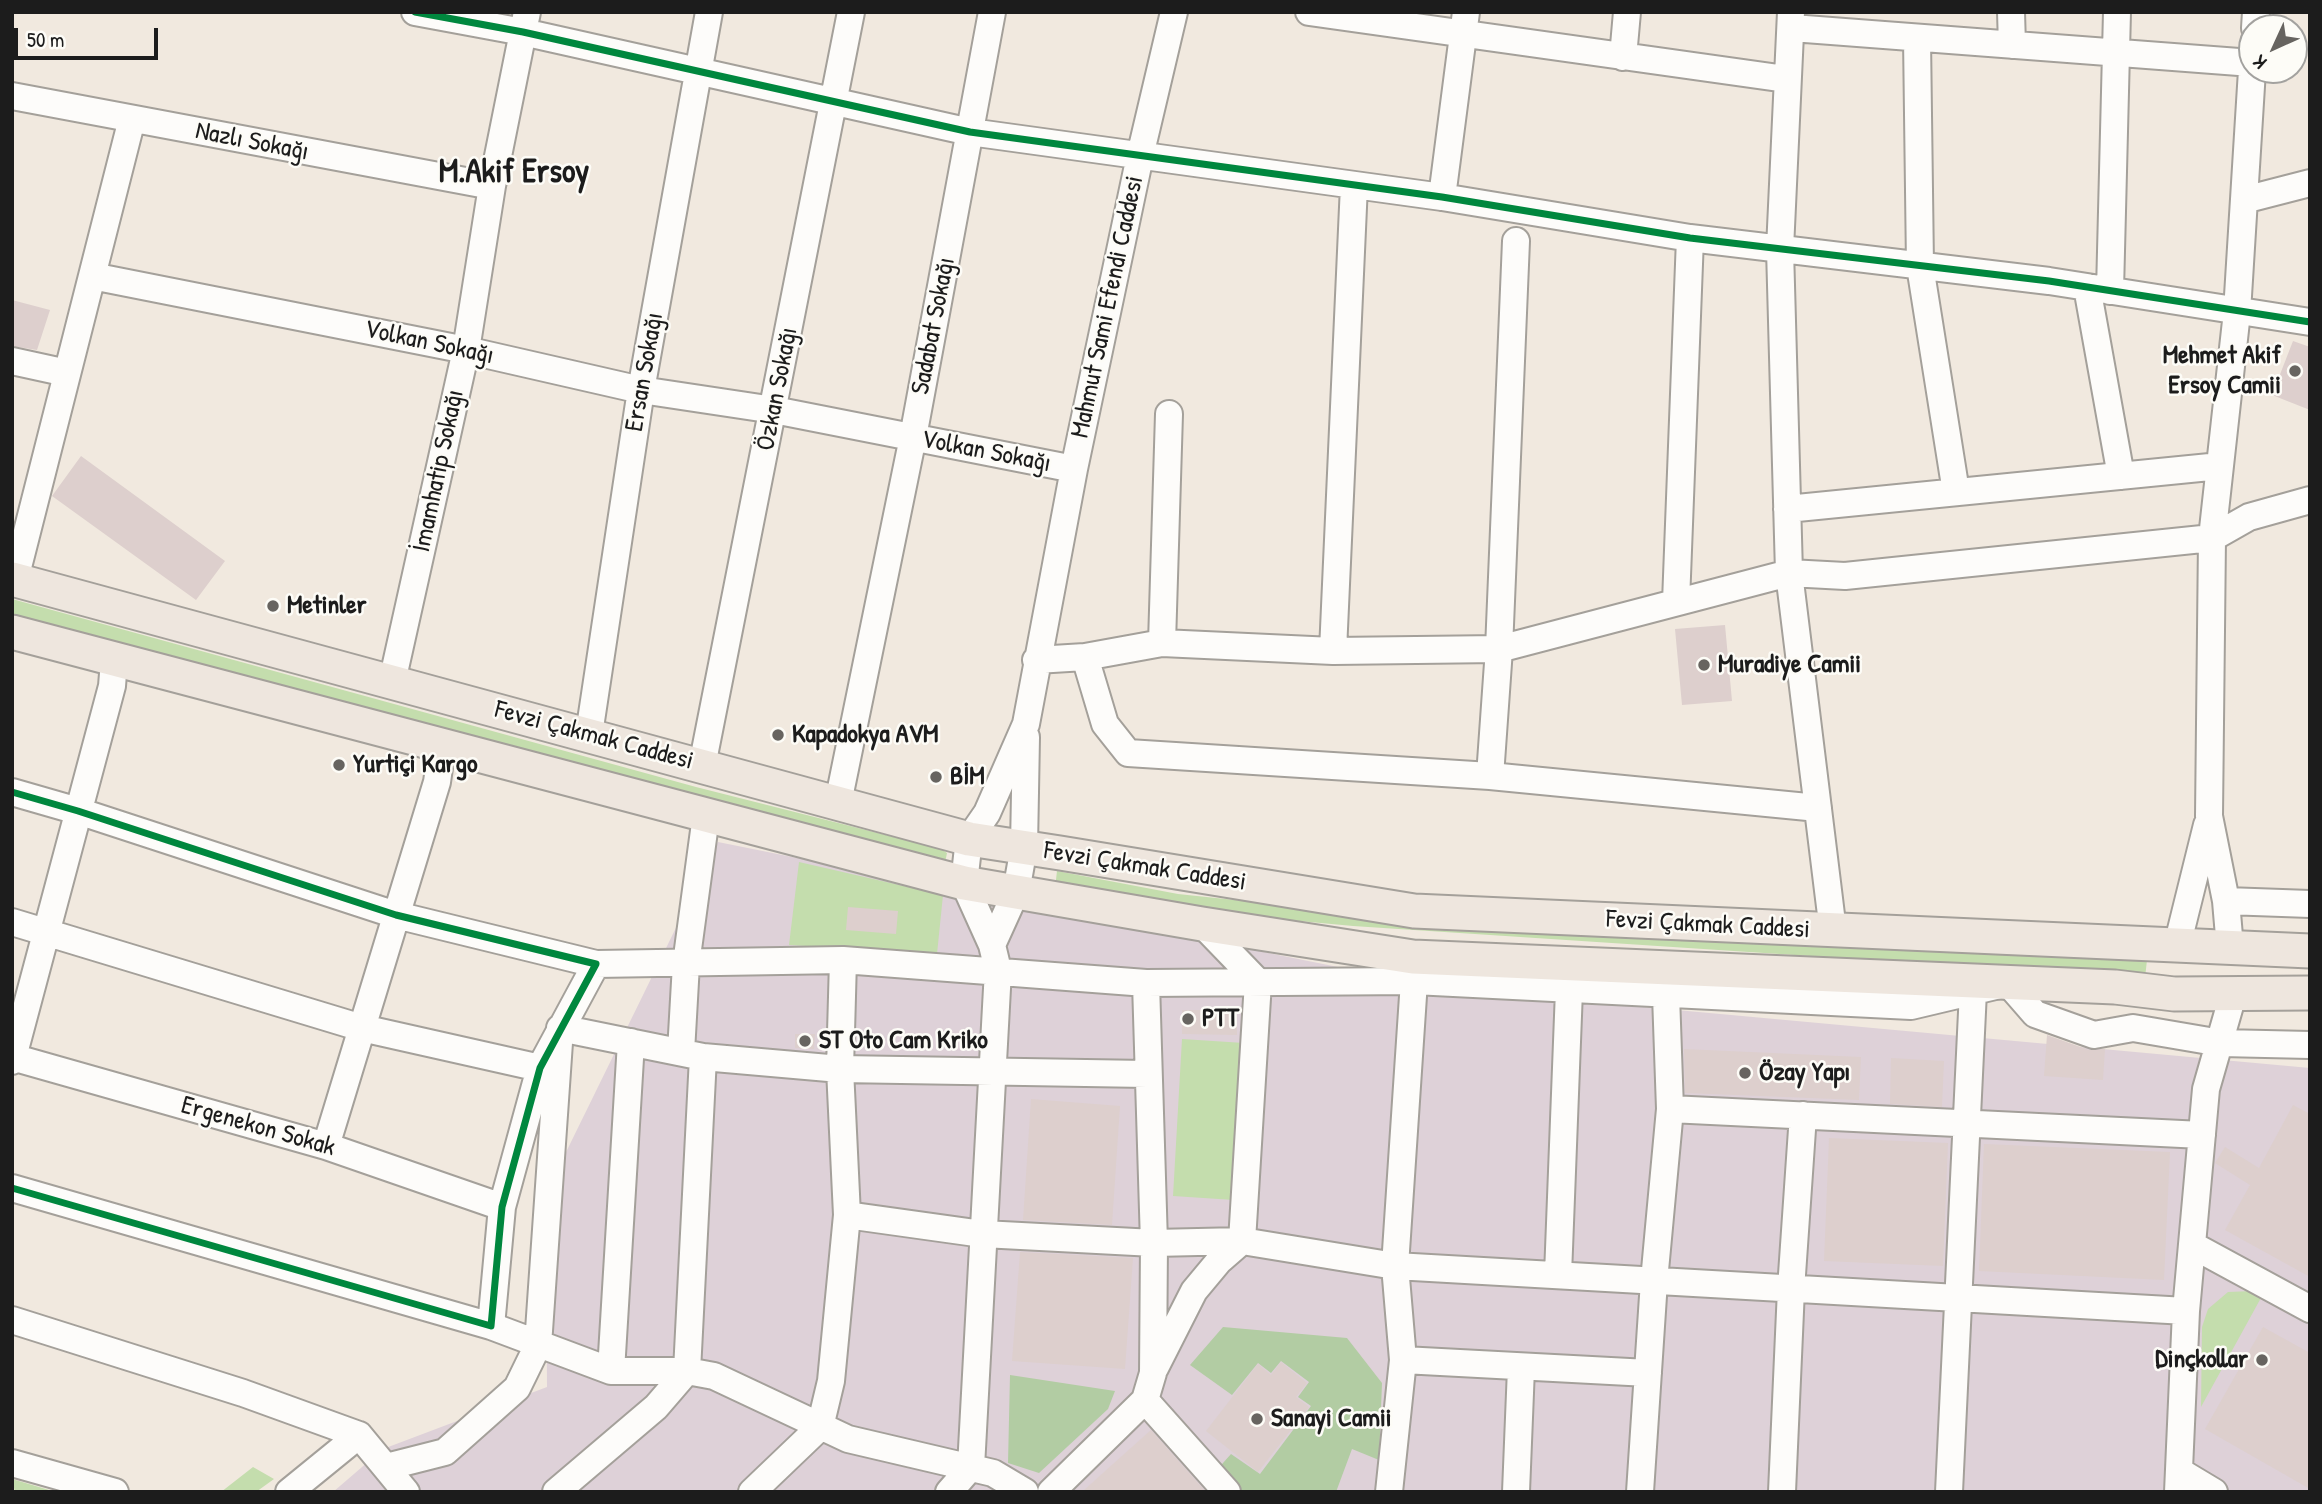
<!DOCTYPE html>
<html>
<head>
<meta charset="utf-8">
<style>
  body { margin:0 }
  #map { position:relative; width:2322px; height:1504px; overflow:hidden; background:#f1e9df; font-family:"Patrick Hand",sans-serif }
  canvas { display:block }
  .frame { position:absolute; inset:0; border:14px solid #1c1c1c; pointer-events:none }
  .north { position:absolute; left:2238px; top:14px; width:70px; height:70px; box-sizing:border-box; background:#fdfcf7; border:2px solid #a3a29f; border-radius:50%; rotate:225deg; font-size:19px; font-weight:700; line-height:28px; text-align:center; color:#1c1c1c }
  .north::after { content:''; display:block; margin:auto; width:24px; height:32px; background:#676460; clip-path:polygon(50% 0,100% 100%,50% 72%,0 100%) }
  .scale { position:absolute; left:14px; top:28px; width:144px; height:32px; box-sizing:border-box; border:4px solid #1c1c1c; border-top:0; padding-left:9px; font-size:21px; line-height:24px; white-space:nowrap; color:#1c1c1c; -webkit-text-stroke:5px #fdfcf7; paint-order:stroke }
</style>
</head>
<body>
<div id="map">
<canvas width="2322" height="1504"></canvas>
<div class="frame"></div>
<div class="north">K</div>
<div class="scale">50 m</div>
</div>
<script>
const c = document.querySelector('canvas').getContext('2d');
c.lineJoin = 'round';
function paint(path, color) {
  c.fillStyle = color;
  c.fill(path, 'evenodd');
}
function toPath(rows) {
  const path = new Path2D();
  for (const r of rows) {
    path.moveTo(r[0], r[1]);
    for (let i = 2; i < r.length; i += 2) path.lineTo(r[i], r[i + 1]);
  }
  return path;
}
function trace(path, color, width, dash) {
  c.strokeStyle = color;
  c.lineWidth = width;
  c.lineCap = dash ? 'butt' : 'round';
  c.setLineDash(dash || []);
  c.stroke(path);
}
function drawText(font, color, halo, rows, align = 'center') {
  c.font = font + ' "Patrick Hand",sans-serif';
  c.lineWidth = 5;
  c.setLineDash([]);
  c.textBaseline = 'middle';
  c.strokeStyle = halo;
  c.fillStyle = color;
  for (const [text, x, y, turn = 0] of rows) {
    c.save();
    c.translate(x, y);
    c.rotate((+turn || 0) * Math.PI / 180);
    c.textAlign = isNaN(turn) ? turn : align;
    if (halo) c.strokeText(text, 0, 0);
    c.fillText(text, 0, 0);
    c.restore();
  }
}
const industrial = toPath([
  [718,842,1447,989,2310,1068,2310,1492,333,1492,383,1449,547,1387,546,1193]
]);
const green = toPath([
  [12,599,696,787,941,849,947,853,945,863,406,724,12,615],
  [799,862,943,895,937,954,789,945],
  [1057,871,1178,894,1273,904,2148,951,2145,978,1353,926,1267,918,1055,888],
  [1182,1039,1244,1043,1234,1200,1173,1196],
  [2253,1291,2262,1296,2201,1407,2202,1327,2208,1309,2228,1292],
  [253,1467,274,1479,256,1492,221,1492],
  [12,1479,56,1492,15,1492]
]);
const forest = toPath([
  [1223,1327,1347,1338,1382,1383,1379,1460,1352,1449,1336,1492,1233,1492,1215,1472,1231,1454,1260,1474,1311,1406,1298,1397,1309,1382,1281,1361,1271,1373,1258,1363,1232,1395,1190,1365],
  [1010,1375,1115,1391,1108,1409,1039,1473,1008,1463]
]);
const building = toPath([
  [12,300,50,310,37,350,12,346],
  [2293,341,2310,347,2310,410,2272,395],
  [81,456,225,561,196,600,52,496],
  [1725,625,1732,701,1682,705,1675,629],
  [848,907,898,911,896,934,846,930],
  [1182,1010,1237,1010,1237,1035,1182,1034],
  [795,1034,815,1034,814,1049,795,1048],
  [2047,1035,2089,1050,2105,1049,2103,1080,2044,1076],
  [1684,1049,1861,1057,1859,1100,1685,1093],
  [1891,1058,1944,1061,1942,1107,1890,1104],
  [1031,1099,1120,1106,1112,1225,1023,1220],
  [2293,1105,2310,1114,2310,1277,2225,1230,2250,1185,2215,1163,2225,1147,2259,1168],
  [1829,1138,1948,1143,1943,1266,1824,1261],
  [1984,1144,2170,1152,2164,1280,1979,1271],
  [1020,1252,1133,1258,1125,1369,1012,1361],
  [2263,1327,2310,1353,2310,1489,2205,1429],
  [1281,1362,1307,1383,1296,1397,1309,1407,1258,1472,1206,1431,1258,1364,1271,1375],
  [1151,1430,1206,1492,1082,1492,1113,1464]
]);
const minor = toPath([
  [415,12,523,32,970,132,1442,197,1690,238,2049,281,2310,322],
  [1309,12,1786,79],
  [1791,12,1780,249,1789,573,1833,931],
  [2011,12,2012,45],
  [1792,28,2252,63],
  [2255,28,2256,12],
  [1917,38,1920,266,1956,492],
  [1623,57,1627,12],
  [12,96,492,186],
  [1442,197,1466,12],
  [2244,200,2310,183],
  [92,276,132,119],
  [2087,287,2121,476],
  [2110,291,2117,12],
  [12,361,67,373],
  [1787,509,2220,466],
  [15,579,92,276,466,350,641,390,774,410,1074,469],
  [1676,602,1690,238],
  [1162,643,1169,414],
  [1333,651,1354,185],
  [1085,657,1105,724,1128,753,1490,776,1818,808],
  [1036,660,1085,657,1162,643,1333,651,1499,649,1789,573,1845,576,2212,538,2249,517,2310,500],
  [392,682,466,350,492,186,527,12],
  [589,734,641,390,709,12],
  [702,766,851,12],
  [1490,776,1499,649,1516,241],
  [12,792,78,811,396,915,596,964,843,960,1146,983,1414,981,1911,1006,2008,983,2035,1014,2094,1035,2133,1028,2221,1043,2310,1045],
  [838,803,913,437,992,12],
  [2226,901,2310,904],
  [12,922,362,1028,540,1068],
  [992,945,1016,892,1024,847,1026,737],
  [2177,946,2207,825],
  [2230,948,2226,901,2209,816,2212,538,2237,312,2252,70],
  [681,1052,686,964,706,816],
  [12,1057,326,1146,502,1207],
  [12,1061,112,686,114,661],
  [1670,1109,2202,1135],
  [326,1146,437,782,442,747],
  [12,1188,491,1326,611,1371,687,1371,714,1376,848,1439,993,1473,1025,1492],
  [847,1215,983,1234,1154,1243,1242,1241,1395,1266,2186,1311],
  [2192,1245,2310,1309],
  [1558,1275,1569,990],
  [12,1320,243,1393,359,1435,406,1492],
  [491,1326,502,1207,540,1068,596,964],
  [1403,1360,1648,1373],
  [1155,1368,1194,1291,1219,1261,1242,1241,1258,982,1202,924],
  [611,1371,631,1042],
  [1145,1400,1227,1492],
  [12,1463,115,1492],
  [386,1467,445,1452,517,1388,538,1345,560,1028,703,1057,840,1069,1147,1074],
  [2179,1471,2214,1492],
  [289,1492,359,1435],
  [556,1492,656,1407,687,1371,703,1057],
  [752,1492,820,1427,831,1381,847,1215,840,1069,843,960],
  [949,1492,971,1467,998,970,992,945,964,883,969,839,987,813,1026,724,1074,469,1140,156,1174,12],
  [1051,1492,1145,1400,1153,1373,1154,1243,1146,983],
  [1389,1492,1403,1360,1395,1266,1414,981],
  [1516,1492,1521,1368],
  [1640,1492,1654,1281,1670,1109,1666,995],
  [1782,1492,1791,1289,1803,1115],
  [1949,1492,1973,991],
  [2178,1492,2186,1311,2206,1089,2233,995]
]);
const major = toPath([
  [12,579,969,839,1060,853,1414,911,2310,951],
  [12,632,964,883,1202,924,1413,957,2115,987,2174,994,2310,993]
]);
const cycleway = toPath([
  [415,12,523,32,970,132,1442,197,1690,238,2049,281,2310,322],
  [12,792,78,811,396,915,596,964,540,1068,502,1207,491,1326,12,1188]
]);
const markers = [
  [2295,371,7,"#676460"],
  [273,606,7,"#676460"],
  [1704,665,7,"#676460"],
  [778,735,7,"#676460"],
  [339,765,7,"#676460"],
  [936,777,7,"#676460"],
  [1188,1019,7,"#676460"],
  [805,1041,7,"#676460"],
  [1745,1073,7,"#676460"],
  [2262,1360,7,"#676460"],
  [1257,1419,7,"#676460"]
];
const streetNames = [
  ["Nazlı Sokağı",252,142,11],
  ["Mahmut Sami Efendi Caddesi",1108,307,-78],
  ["Sadabat Sokağı",934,326,-79],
  ["Volkan Sokağı",429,343,12],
  ["Ersan Sokağı",645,372,-80],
  ["Özkan Sokağı",778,389,-79],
  ["Volkan Sokağı",986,452,11],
  ["İmamhatip Sokağı",439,471,-78],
  ["Fevzi Çakmak Caddesi",594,736,15],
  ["Fevzi Çakmak Caddesi",1145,867,9],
  ["Fevzi Çakmak Caddesi",1708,925,3],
  ["Ergenekon Sokak",258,1127,16]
];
const poiNames = [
  ["Mehmet Akif",2281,356,"right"],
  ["Ersoy Camii",2281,386,"right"],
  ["Metinler",287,606],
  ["Muradiye Camii",1718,665],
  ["Kapadokya AVM",792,735],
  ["Yurtiçi Kargo",353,765],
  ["BİM",950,777],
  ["PTT",1202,1019],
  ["ST Oto Cam Kriko",819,1041],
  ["Özay Yapı",1759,1073],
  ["Dinçkollar",2248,1360,"right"],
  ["Sanayi Camii",1271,1419]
];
const districtNames = [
  ["M.Akif Ersoy",514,173]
];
paint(industrial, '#ded1d8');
paint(green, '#c4ddad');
paint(forest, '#b2cca3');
paint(building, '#ddcfcd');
trace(minor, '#a4a09a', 30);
trace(major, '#a4a09a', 37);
trace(minor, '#fdfcfa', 26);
trace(major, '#eee6de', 33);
trace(cycleway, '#00873e', 7);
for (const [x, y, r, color] of markers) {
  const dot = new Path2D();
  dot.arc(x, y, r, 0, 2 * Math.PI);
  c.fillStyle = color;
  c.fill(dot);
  trace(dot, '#fdfcf7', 2.5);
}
drawText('26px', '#1c1c1c', '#fdfcf7', streetNames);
drawText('bold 26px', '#1c1c1c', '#fdfcf7', poiNames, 'left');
drawText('bold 33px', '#1c1c1c', '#fdfcf7', districtNames);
</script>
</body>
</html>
